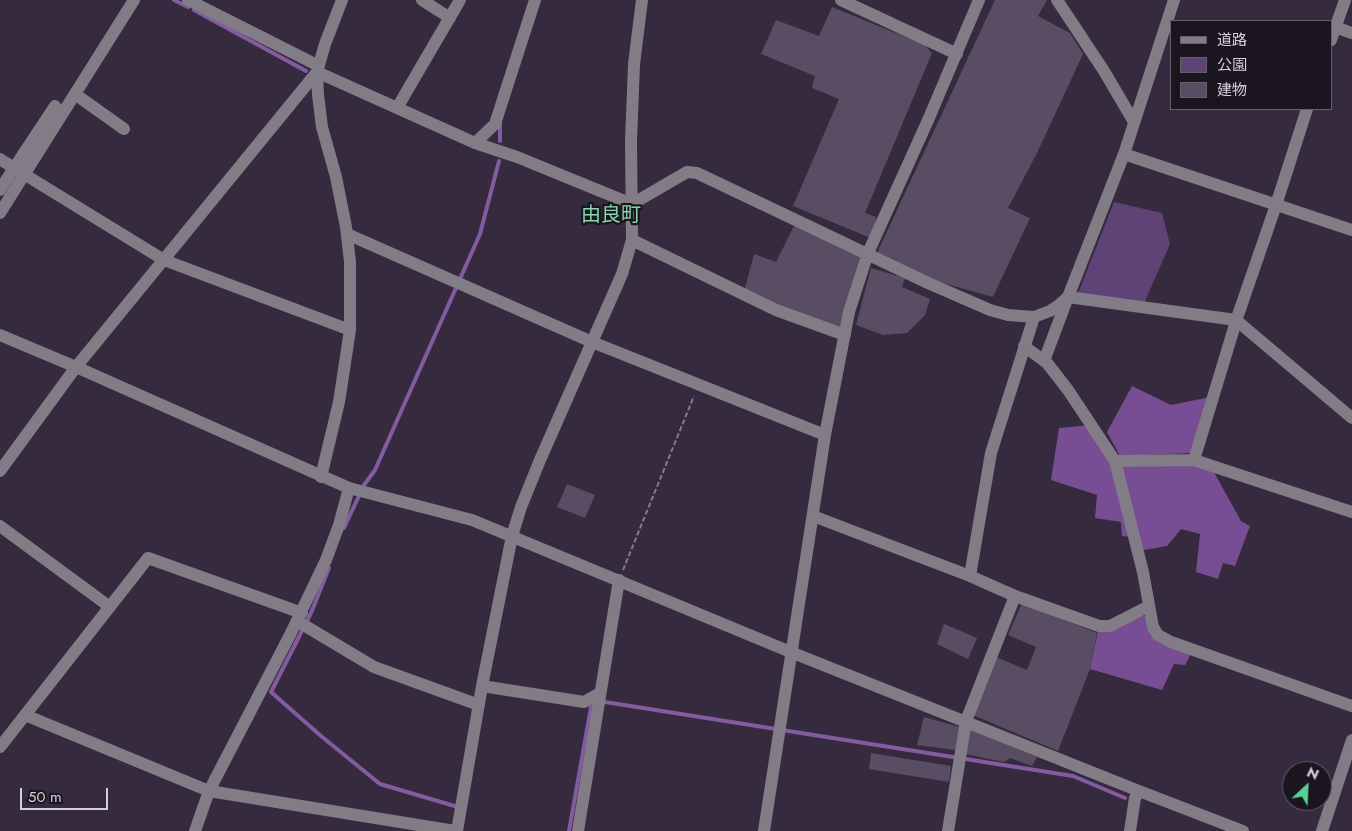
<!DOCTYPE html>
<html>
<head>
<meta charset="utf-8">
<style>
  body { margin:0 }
  #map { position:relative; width:1352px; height:831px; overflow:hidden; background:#362a3f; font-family:Jost,"Noto Sans JP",sans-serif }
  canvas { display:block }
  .legend { position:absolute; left:1170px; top:20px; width:162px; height:90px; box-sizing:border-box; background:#1b151f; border:1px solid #655f6a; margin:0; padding:6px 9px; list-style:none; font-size:15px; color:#d5cedb }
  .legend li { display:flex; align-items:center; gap:10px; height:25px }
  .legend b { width:25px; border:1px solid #655f6a }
  .north { position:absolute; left:1282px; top:761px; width:50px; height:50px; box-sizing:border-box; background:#1b151f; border:1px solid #655f6a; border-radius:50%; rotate:25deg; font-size:14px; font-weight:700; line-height:20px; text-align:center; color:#d5cedb }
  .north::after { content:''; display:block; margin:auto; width:18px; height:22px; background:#53d396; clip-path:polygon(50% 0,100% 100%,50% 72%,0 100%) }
  .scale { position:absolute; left:20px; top:788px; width:88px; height:22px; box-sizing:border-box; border:2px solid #d5cedb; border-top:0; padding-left:6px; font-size:15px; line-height:18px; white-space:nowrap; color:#d5cedb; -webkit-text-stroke:4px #1b151f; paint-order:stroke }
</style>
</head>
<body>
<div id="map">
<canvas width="1352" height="831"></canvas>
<ul class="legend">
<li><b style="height:6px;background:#827c87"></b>道路</li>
<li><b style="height:14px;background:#604376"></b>公園</li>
<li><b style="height:14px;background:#594d64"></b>建物</li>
</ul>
<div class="north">N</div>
<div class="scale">50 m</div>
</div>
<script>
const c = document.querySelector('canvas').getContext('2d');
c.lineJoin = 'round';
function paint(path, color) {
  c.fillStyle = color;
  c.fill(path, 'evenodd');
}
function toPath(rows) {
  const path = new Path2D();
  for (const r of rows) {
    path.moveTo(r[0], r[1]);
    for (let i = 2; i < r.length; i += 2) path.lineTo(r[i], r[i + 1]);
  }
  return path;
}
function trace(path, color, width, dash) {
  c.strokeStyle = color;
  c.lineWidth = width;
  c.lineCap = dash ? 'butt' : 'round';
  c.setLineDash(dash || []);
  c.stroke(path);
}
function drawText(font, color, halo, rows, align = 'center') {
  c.font = font + ' Jost,"Noto Sans JP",sans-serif';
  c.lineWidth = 4.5;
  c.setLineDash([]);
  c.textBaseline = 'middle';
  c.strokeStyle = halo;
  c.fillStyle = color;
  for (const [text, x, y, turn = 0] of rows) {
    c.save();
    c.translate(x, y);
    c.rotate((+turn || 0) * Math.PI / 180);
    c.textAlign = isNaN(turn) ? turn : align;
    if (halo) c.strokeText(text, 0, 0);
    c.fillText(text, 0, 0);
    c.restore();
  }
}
const green = toPath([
  [1114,202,1162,213,1170,244,1142,308,1077,296]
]);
const forest = toPath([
  [1132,386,1171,405,1210,397,1193,453,1120,456,1107,432],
  [1091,425,1115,461,1210,465,1241,521,1250,526,1235,566,1223,563,1218,579,1196,572,1200,534,1181,529,1167,546,1144,550,1132,537,1122,536,1121,522,1095,518,1097,495,1051,480,1059,428],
  [1135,614,1148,617,1158,635,1192,652,1185,665,1174,664,1162,690,1090,669,1099,626]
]);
const stream = toPath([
  [174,0,188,7],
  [194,10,306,71],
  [500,141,500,123],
  [344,528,364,485,375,470,480,234,499,161],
  [329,568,311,613,271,692,321,736,380,784,458,807,457,809],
  [602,703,605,702,1073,776,1125,798],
  [569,831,591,707,596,705]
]);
const building = toPath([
  [995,0,1047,0,1038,16,1070,33,1083,54,1037,153,1008,208,1030,218,993,297,932,280,876,255],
  [832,7,925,45,932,53,865,213,876,217,875,228,871,238,793,206,839,99,812,88,815,76,761,54,776,20,819,36],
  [797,220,864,254,841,330,744,292,754,254,776,262],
  [871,268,905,278,902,287,930,299,925,315,907,333,883,335,856,325],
  [567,484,595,495,585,518,557,507],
  [1022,603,1097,633,1090,669,1058,751,973,715,996,657,1027,670,1036,647,1008,635],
  [944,624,977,638,968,659,937,644],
  [924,717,960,727,955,750,917,745],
  [970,729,1037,757,1032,766,1010,758,1004,762,965,754],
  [871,753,951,766,949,782,869,769]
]);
const path = toPath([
  [623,570,694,396]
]);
const minor = toPath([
  [188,0,319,66],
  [422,0,450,18],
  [841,0,957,54],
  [1057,0,1104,71,1134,122],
  [1335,27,1352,33],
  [1331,40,1345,0],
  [317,72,475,143,517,157,632,204],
  [75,94,124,129],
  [397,108,460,0],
  [475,143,495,124,535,0],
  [1124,154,1352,230],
  [0,159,14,168,55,106],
  [0,190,14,168,164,260,350,330],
  [632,204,687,172,697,173,928,283,990,310,1008,315,1034,317,1050,311,1059,305,1068,297,1079,269,1124,154,1174,0],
  [0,213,134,0],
  [347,234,592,342,825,435],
  [632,240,776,310,845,335],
  [0,335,76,367,349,488,472,520,793,653,1139,791,1243,831],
  [1024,346,1047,363,1068,390,1115,461,1143,572,1153,627,1158,635,1171,642,1352,706],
  [1044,361,1068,297,1236,320,1352,418],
  [1194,460,1237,318,1276,205,1307,109],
  [1115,461,1194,460,1352,512],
  [0,471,76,367,317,72],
  [321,477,339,402,350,330,350,262,346,227,336,177,322,127,318,95,317,72,325,44,342,0],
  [813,516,970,576,1015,596,1099,626,1110,626,1149,606],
  [0,526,110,607],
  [970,576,991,453,1034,317],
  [297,621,374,667,479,705],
  [482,686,584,702,600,693],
  [25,715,209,791,455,831],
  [0,747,148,558,302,613],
  [195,831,209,791,290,635,326,560,339,525,349,488],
  [457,831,482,686,512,536,521,507,540,460,622,274,632,240,631,142,634,64,642,0],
  [578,831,619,580],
  [764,831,825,435,849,312,868,253,929,118,979,0],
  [948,831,966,721,1015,596],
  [1130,831,1135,798,1139,791],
  [1322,831,1352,740]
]);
const quarterNames = [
  ["由良町",611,216]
];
paint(green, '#604376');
paint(forest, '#774e94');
trace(stream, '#835ba1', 4);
paint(building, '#594d64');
trace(path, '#847a8b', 2, [5, 2.5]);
trace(minor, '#827c87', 12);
drawText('20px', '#87d6ab', '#1b151f', quarterNames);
</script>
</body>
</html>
